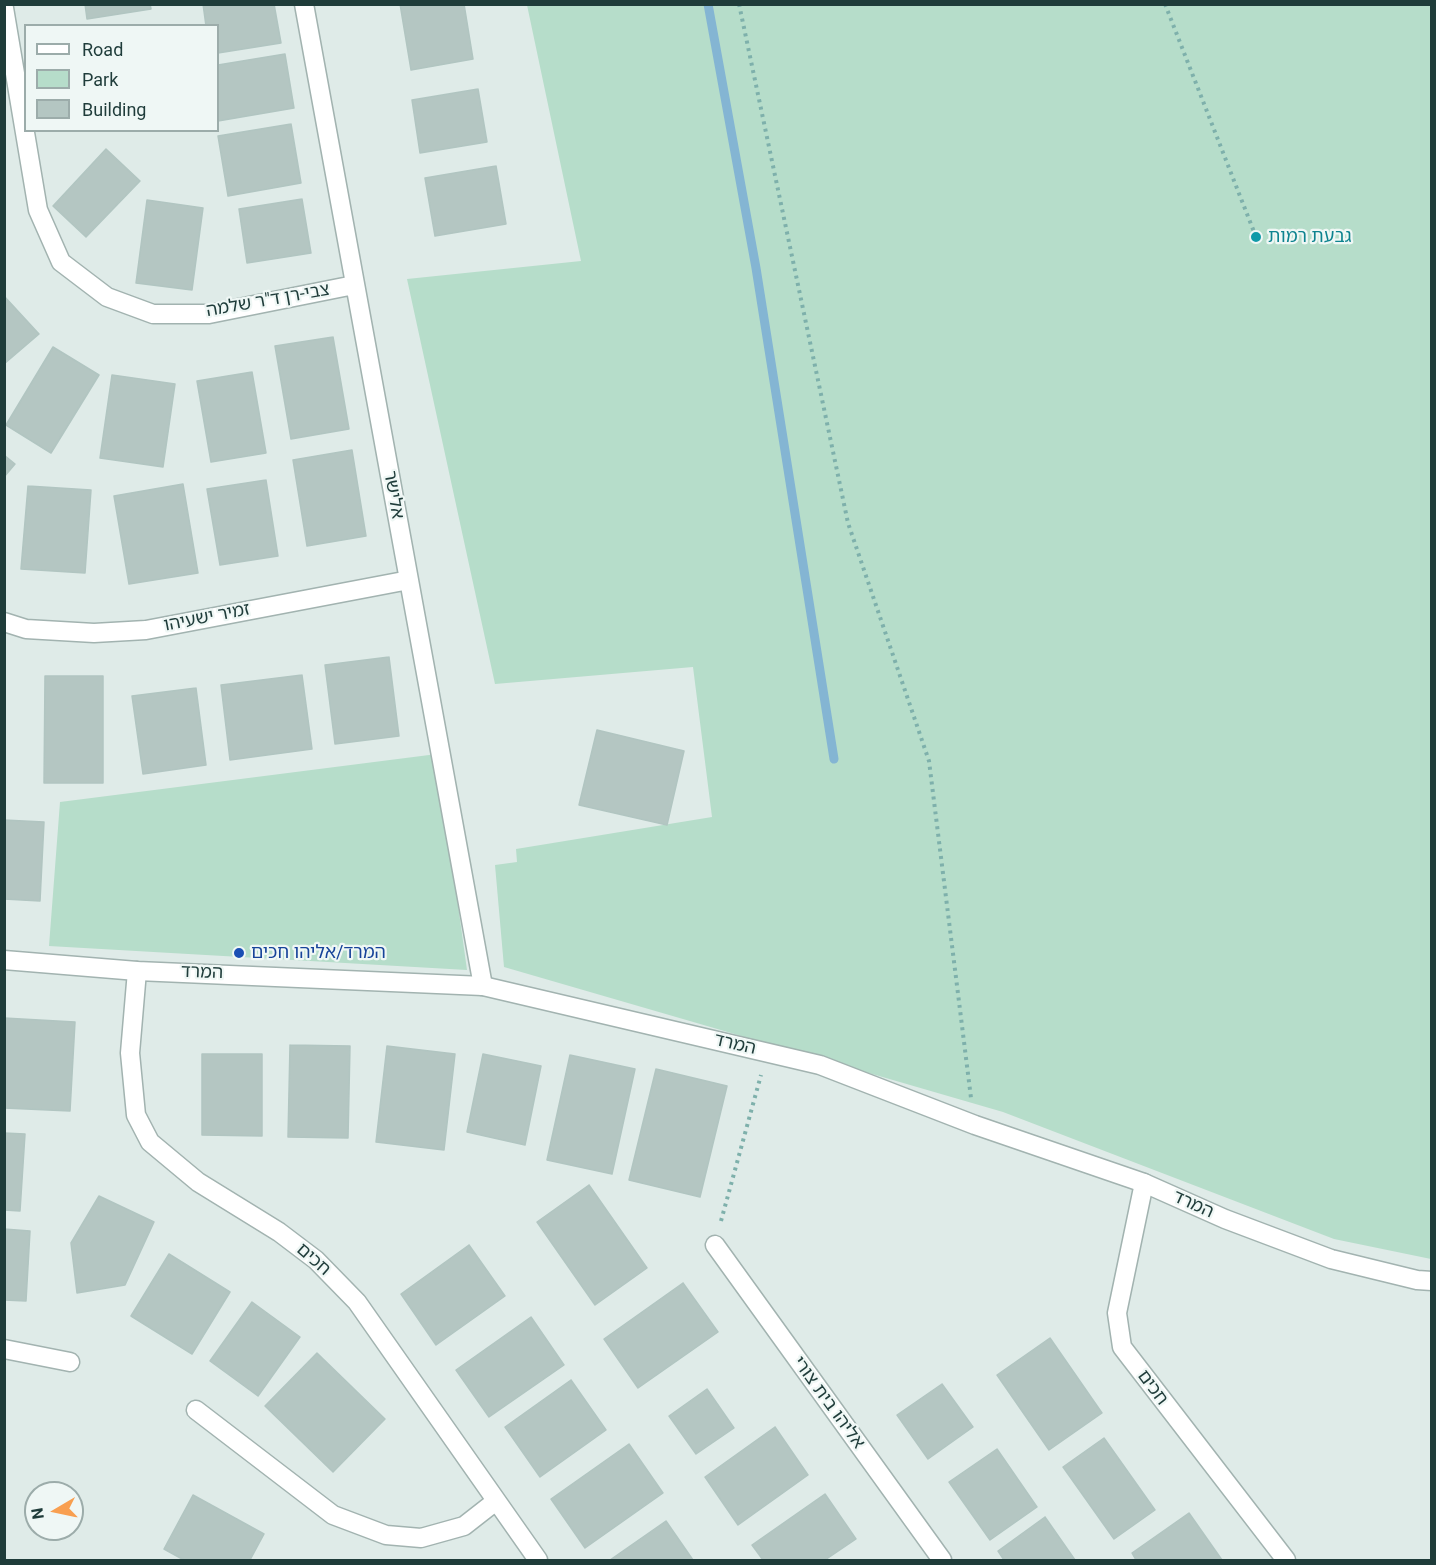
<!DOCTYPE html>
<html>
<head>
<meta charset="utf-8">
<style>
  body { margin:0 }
  #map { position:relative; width:1436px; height:1565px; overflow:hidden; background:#dfebe8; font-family:Roboto,sans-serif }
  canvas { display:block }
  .frame { position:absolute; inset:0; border:6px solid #1f3c3a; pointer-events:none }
  .legend { position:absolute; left:24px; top:24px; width:195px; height:108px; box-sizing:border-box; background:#eff7f5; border:2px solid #9cacaa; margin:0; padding:8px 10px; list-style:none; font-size:18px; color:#1f3c3a }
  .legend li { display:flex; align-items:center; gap:12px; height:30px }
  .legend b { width:30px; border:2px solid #9cacaa }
  .north { position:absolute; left:24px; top:1481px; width:60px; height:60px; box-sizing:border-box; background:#eff7f5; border:2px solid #9cacaa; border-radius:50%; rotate:261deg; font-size:16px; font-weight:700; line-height:24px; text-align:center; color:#1f3c3a }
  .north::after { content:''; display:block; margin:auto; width:21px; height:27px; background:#f89f50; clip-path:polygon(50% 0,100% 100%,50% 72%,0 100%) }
</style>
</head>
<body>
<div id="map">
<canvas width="1436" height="1565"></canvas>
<div class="frame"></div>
<ul class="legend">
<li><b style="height:8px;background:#fff"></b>Road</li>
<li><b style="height:16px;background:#b6ddca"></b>Park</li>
<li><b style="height:16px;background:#b4c6c2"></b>Building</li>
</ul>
<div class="north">N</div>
</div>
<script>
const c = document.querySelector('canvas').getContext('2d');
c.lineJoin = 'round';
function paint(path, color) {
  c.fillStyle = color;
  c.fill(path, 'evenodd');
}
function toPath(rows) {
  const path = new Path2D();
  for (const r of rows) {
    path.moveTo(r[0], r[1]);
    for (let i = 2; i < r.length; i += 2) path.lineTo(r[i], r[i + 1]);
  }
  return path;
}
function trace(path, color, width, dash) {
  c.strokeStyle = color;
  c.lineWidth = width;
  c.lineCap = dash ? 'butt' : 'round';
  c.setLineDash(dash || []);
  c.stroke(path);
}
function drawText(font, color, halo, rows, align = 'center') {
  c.font = font + ' Roboto,"Noto Sans Hebrew",sans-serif';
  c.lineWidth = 4.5;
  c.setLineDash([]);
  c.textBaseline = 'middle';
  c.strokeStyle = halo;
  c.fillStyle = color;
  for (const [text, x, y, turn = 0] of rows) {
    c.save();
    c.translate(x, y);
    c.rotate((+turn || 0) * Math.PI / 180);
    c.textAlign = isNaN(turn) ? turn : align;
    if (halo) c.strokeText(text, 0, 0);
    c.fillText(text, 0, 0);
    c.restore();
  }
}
const green = toPath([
  [527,5,1431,5,1431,1259,1334,1239,1003,1112,504,967,495,865,517,862,516,849,712,817,693,667,495,684,407,279,581,261],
  [437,754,467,970,49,946,60,802]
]);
const stream = toPath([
  [708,4,756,268,834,759]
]);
const building = toPath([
  [85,4,150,4,151,9,87,19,85,4],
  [203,4,274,4,281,43,218,53,218,26,206,26,203,4],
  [400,4,464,4,473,59,411,70,400,4],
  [285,54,294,108,218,121,218,65,285,54],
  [478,89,487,142,420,153,412,100,478,89],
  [291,124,301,183,228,196,218,136,291,124],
  [106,149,140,181,86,237,53,206,106,149],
  [496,166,506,224,435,236,425,178,496,166],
  [302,199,311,253,247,263,239,209,302,199],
  [147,200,203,208,192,290,136,283,147,200],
  [4,296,39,334,4,364,4,296],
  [333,337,349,429,291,439,275,346,333,337],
  [53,347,99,375,51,453,6,425,53,347],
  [252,372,266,453,211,462,197,381,252,372],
  [112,375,175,384,163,467,100,458,112,375],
  [352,450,366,536,307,546,293,460,352,450],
  [4,455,15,464,4,477,4,455],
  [266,480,278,556,220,565,207,489,266,480],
  [183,484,198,573,129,584,114,496,183,484],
  [28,486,91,490,85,573,21,569,28,486],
  [389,657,399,736,335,744,325,665,389,657],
  [302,675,312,749,230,760,221,685,302,675],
  [45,676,103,676,103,783,44,783,45,676],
  [196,688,206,765,143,774,132,696,196,688],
  [597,730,684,751,667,825,579,805,597,730],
  [4,820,44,822,40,901,4,899,4,820],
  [4,1018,75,1022,70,1111,4,1108,4,1018],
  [290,1045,350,1046,348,1138,288,1137,290,1045],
  [387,1046,455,1054,444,1150,376,1142,387,1046],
  [202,1054,262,1054,262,1136,202,1135,202,1054],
  [483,1054,541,1066,525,1145,467,1132,483,1054],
  [570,1055,635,1069,612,1174,547,1160,570,1055],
  [656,1069,727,1086,700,1197,629,1180,656,1069],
  [4,1133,25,1134,20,1211,4,1210,4,1133],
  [589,1185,647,1268,595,1305,537,1222,589,1185],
  [99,1196,154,1222,125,1285,77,1293,71,1243,99,1196],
  [4,1229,30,1231,26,1301,4,1300,4,1229],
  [469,1245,505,1296,436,1345,401,1294,469,1245],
  [169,1254,230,1292,192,1354,131,1316,169,1254],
  [683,1283,718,1332,638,1388,604,1339,683,1283],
  [252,1302,300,1337,258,1396,210,1361,252,1302],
  [531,1317,564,1365,489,1417,456,1370,531,1317],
  [1050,1338,1102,1413,1049,1450,997,1375,1050,1338],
  [317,1353,385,1419,333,1472,265,1406,317,1353],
  [571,1380,606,1430,540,1477,505,1427,571,1380],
  [942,1384,973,1427,928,1459,897,1415,942,1384],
  [707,1389,734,1428,696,1454,669,1416,707,1389],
  [775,1427,808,1475,738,1525,705,1477,775,1427],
  [1104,1438,1155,1510,1114,1539,1063,1467,1104,1438],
  [629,1444,663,1493,585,1548,551,1499,629,1444],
  [997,1449,1037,1507,990,1540,949,1482,997,1449],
  [825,1494,856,1539,825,1560,763,1560,752,1545,825,1494],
  [193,1495,264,1534,250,1560,184,1560,164,1549,193,1495],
  [1189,1513,1222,1560,1136,1560,1132,1553,1189,1513],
  [1045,1517,1075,1560,1004,1560,998,1551,1045,1517],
  [666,1521,693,1560,610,1560,666,1521]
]);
const path = toPath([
  [739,4,848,523,929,761,971,1098],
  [1165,4,1256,237],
  [721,1221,761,1075]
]);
const minor = toPath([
  [304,4,483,986],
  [4,8,38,210,61,262,107,297,153,314,209,314,354,285],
  [4,622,26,629,94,633,146,630,409,580],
  [137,971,130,1053,136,1115,150,1142,198,1182,279,1232,316,1260,357,1302,538,1560],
  [1144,1183,1117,1313,1122,1347,1286,1560],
  [715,1245,942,1560],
  [4,1349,70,1362],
  [196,1410,333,1515,386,1535,421,1538,464,1526,496,1501]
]);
const tertiary = toPath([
  [4,960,137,971,483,986,820,1065,975,1125,1144,1183,1225,1219,1331,1259,1417,1280,1432,1281]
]);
const markers = [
  [1256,237,6,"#0f9aa8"],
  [239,953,6,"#1a4fb4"]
];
const cultureNames = [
  ["גבעת רמות",1268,237]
];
const streetNames = [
  ["צבי-רן ד\"ר שלמה",268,301,-10],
  ["אלישר",393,495,80],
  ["זמיר ישעיהו",207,618,-11],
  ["המרד",202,973,2],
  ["המרד",735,1045,13],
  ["המרד",1193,1205,24],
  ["חכים",313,1260,41],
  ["חכים",1152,1388,53],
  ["אליהו בית צורי",828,1403,54]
];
const transitNames = [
  ["המרד/אליהו חכים",251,953]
];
paint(green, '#b6ddca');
trace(stream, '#84b5d3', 9);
paint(building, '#b4c6c2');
trace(building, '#b1c5c1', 1.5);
trace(minor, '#a2b3b0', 21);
trace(tertiary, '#a2b3b0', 21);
trace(path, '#7eb0ab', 4, [3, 4.5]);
trace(minor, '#fff', 18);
trace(tertiary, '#fff', 18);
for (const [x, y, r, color] of markers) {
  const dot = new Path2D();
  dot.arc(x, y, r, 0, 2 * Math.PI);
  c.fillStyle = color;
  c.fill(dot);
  trace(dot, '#eff7f5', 2);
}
drawText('18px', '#0d838f', '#eff7f5', cultureNames, 'left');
drawText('18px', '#1f3c3a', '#eff7f5', streetNames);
drawText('18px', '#164399', '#eff7f5', transitNames, 'left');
</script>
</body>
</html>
